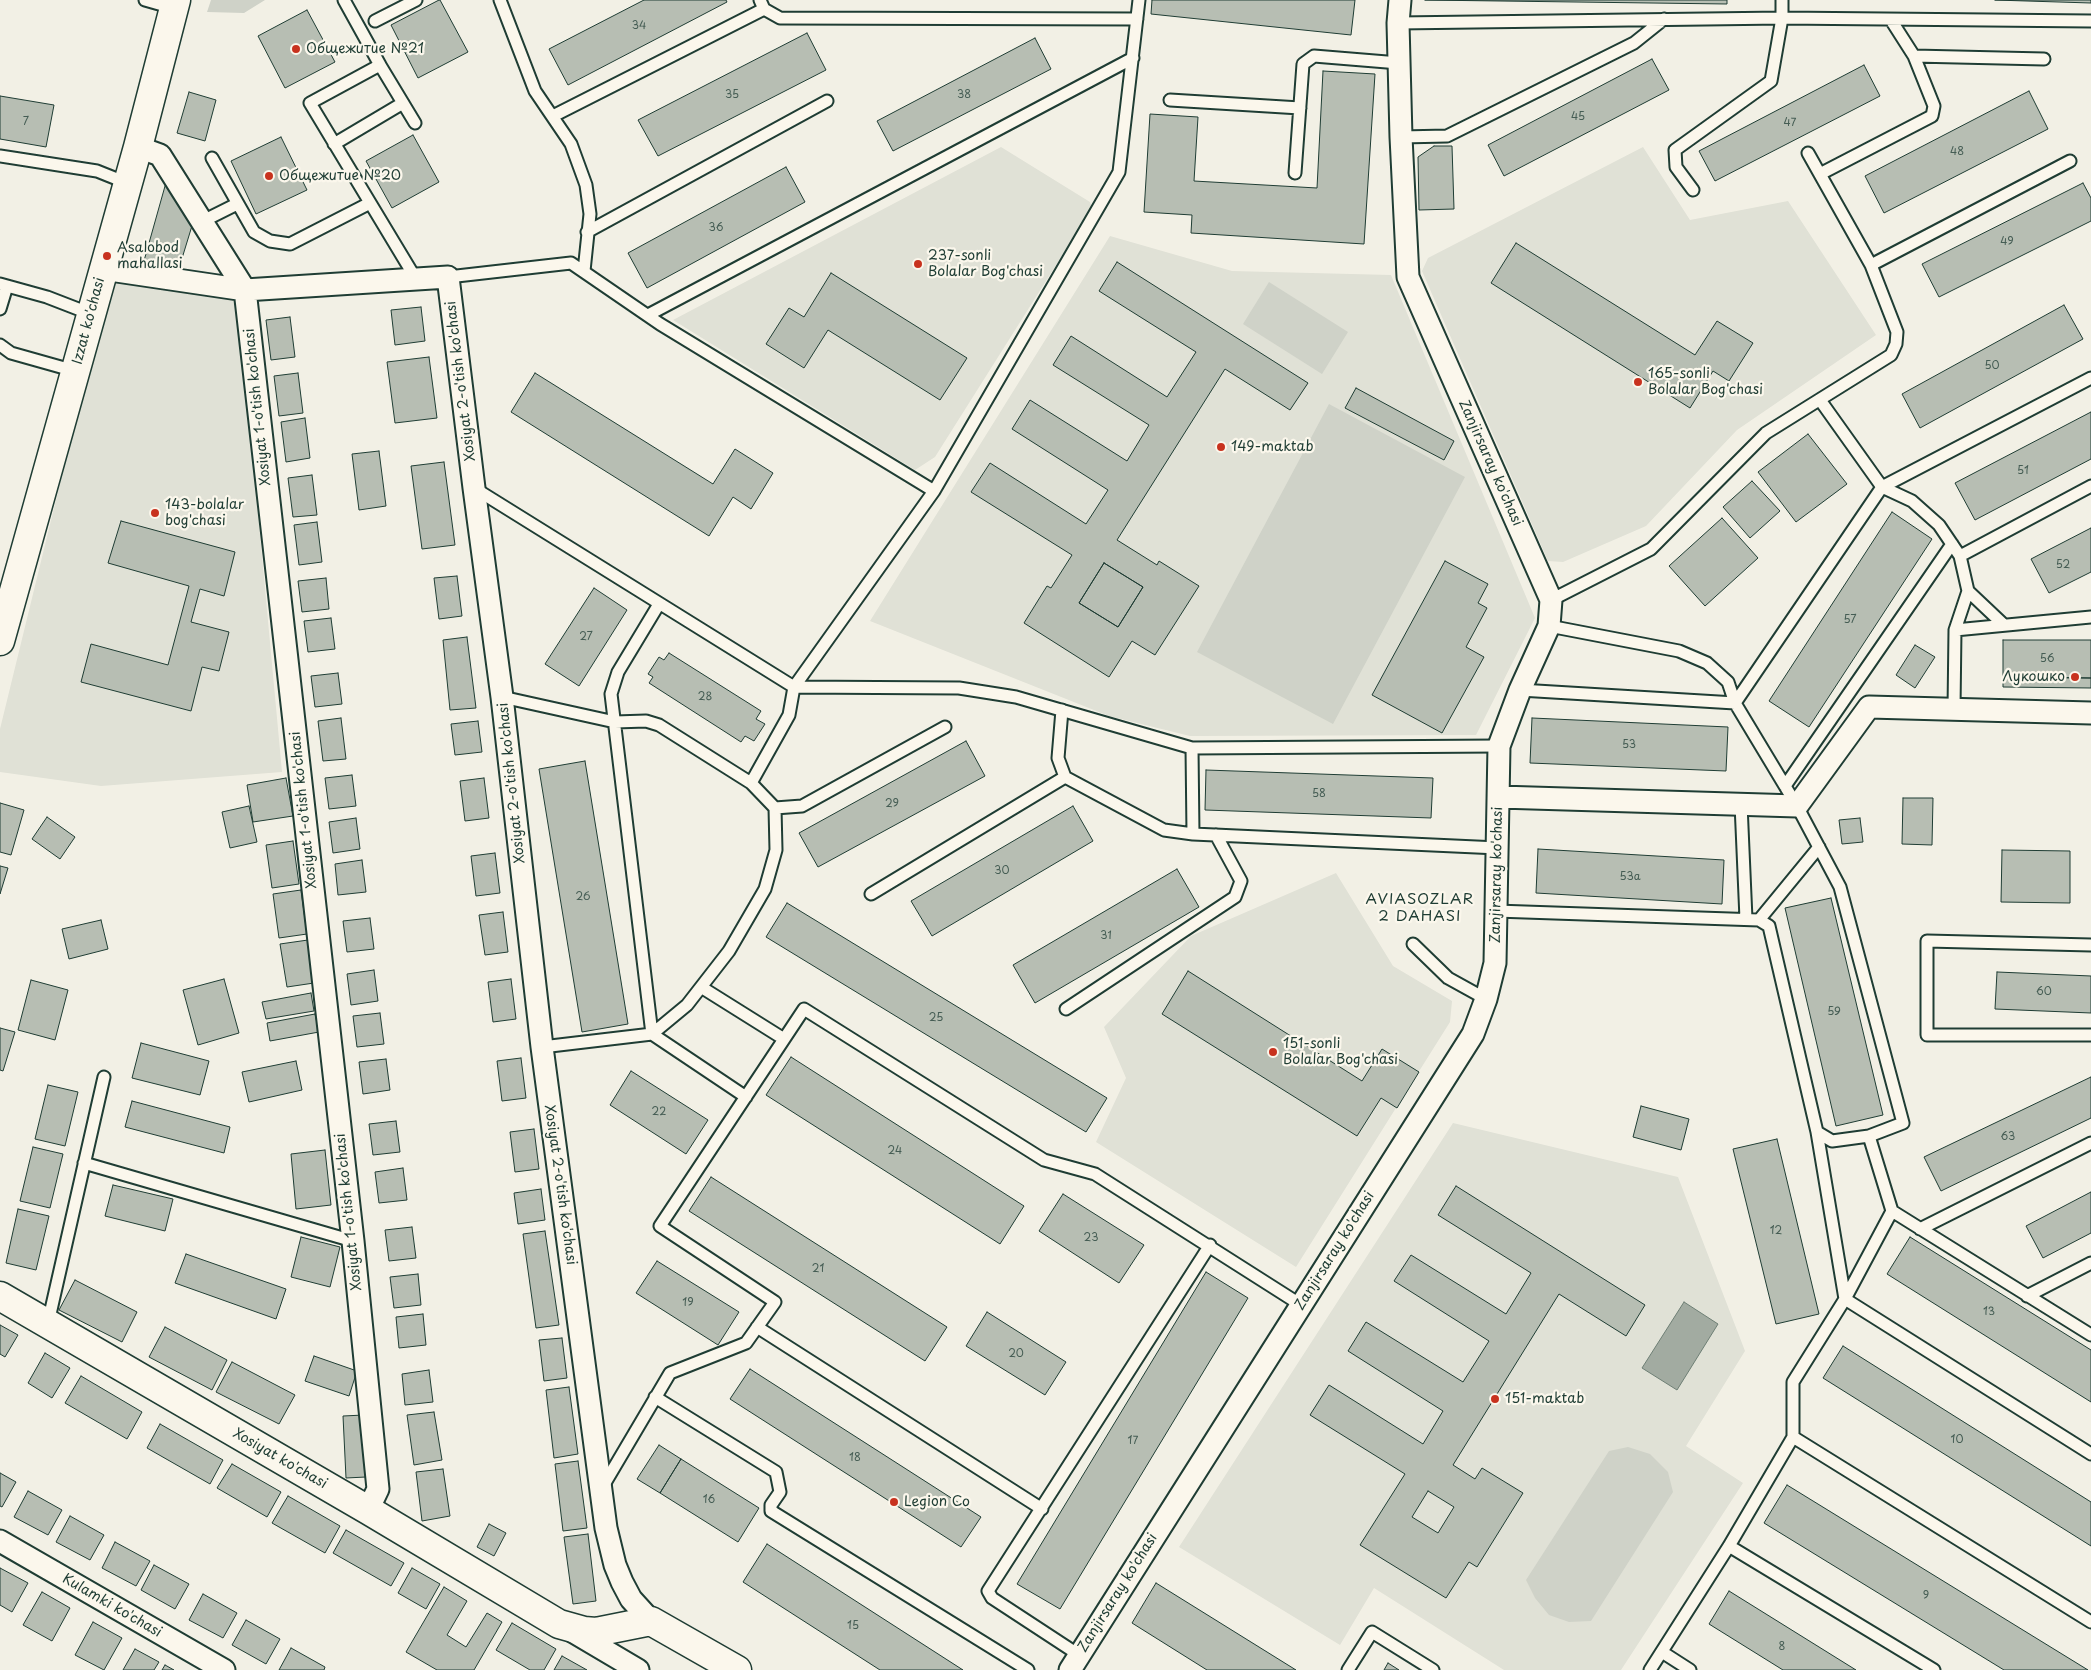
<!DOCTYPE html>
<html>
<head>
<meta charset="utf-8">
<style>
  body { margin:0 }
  canvas { display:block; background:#f2f0e5 }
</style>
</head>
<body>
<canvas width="2091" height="1670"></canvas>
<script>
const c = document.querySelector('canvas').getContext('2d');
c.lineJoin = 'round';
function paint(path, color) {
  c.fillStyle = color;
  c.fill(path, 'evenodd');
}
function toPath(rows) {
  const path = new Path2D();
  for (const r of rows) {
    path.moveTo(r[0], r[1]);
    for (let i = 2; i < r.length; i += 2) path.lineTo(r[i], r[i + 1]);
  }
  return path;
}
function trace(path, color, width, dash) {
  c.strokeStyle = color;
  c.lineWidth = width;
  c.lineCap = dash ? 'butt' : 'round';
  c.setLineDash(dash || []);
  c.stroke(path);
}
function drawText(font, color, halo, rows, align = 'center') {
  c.font = font + ' "Playpen Sans",sans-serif';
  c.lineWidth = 4.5;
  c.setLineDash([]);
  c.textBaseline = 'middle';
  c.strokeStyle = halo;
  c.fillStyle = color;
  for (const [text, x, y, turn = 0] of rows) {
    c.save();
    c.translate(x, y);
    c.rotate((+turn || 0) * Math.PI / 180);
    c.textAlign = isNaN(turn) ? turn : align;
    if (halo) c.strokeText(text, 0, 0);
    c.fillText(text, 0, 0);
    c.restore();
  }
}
const built = toPath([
  [1001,147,1090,202,1092,208,935,457,915,470,673,320],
  [1643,147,1690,220,1788,201,1876,335,1737,430,1646,526,1563,562,1548,561,1422,271,1428,258],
  [1110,236,1232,271,1391,275,1535,618,1476,735,1190,736,1109,716,870,621],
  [110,279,238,297,282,772,101,786,0,772,0,729],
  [1336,873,1393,966,1452,1001,1450,1022,1296,1267,1096,1142,1126,1078,1104,1027,1191,936],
  [1453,1123,1678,1177,1745,1351,1686,1446,1743,1483,1621,1670,1504,1670,1374,1588,1340,1645,1179,1547]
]);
const green = toPath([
  [211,0,265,0,244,13,207,12],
  [1269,282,1348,332,1322,374,1243,324],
  [1329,404,1465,477,1333,724,1197,652],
  [1628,1447,1650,1454,1668,1472,1673,1492,1591,1621,1569,1622,1549,1615,1535,1598,1526,1580,1609,1451]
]);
const water = toPath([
  [1684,1302,1718,1324,1677,1390,1642,1368,1684,1302]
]);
const building = toPath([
  [439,0,440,0,468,52,418,78,391,25,439,0],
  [644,0,726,0,727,2,568,85,549,49,644,0],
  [1152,0,1355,0,1351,35,1151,14,1152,0],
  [1425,0,1727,0,1727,4,1425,0],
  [1995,0,2091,0,2091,3,1995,0],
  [307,10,335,62,285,88,258,36,307,10],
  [807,33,826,70,658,156,638,120,807,33],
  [1035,38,1051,69,893,151,877,121,1035,38],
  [1652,59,1669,90,1504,176,1488,145,1652,59],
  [1864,65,1880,96,1715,181,1699,151,1864,65],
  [1323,71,1375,74,1364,244,1191,233,1192,215,1144,212,1150,114,1198,117,1194,181,1317,188,1323,71],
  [2029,91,2048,129,1884,213,1865,176,2029,91],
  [189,92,216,100,205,141,177,133,189,92],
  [0,96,54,105,46,147,0,139,0,96],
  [413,135,439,182,392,208,366,161,413,135],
  [281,137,307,190,256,214,231,161,281,137],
  [1434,146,1452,146,1454,209,1419,210,1418,157,1434,146],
  [786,167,805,202,647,288,628,253,786,167],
  [167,179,195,216,176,278,142,268,167,179],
  [2083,183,2091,198,2091,221,1939,297,1922,264,2083,183],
  [1516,243,1695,355,1717,321,1753,343,1729,381,1713,371,1690,408,1491,283,1516,243],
  [1117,262,1308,383,1290,410,1225,369,1117,540,1157,565,1159,561,1199,586,1155,655,1132,641,1109,677,1024,623,1047,586,1051,588,1072,555,971,492,990,463,1086,524,1108,490,1012,429,1030,400,1127,461,1149,425,1053,365,1071,336,1167,397,1196,352,1099,291,1117,262],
  [1104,563,1143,587,1118,627,1079,603,1104,563],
  [831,273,967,358,940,400,828,330,804,368,766,344,789,308,804,317,831,273],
  [2064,305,2083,339,1920,428,1902,394,2064,305],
  [421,307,425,341,395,345,391,310,421,307],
  [290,317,295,357,271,360,266,320,290,317],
  [429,357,437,418,395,423,387,362,429,357],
  [298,373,303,413,279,416,274,376,298,373],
  [535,373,713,484,735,449,773,473,751,509,733,497,709,536,511,412,535,373],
  [1356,388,1454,441,1444,460,1345,408,1356,388],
  [2091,412,2091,459,1975,520,1955,483,2091,412],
  [305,418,310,458,286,462,281,422,305,418],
  [1808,434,1847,484,1796,522,1758,472,1808,434],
  [379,451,386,506,359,510,352,454,379,451],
  [444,462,455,545,422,549,411,466,444,462],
  [312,475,317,515,293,517,288,478,312,475],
  [1752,481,1780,511,1750,538,1723,507,1752,481],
  [1892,512,1932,539,1809,727,1769,701,1892,512],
  [1722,518,1758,558,1705,606,1669,566,1722,518],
  [121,521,235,552,224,596,200,589,191,622,229,632,219,671,202,667,191,711,81,682,91,644,168,665,189,586,108,563,121,521],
  [317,522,322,562,299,565,294,525,317,522],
  [2091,528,2091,572,2049,593,2031,559,2091,528],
  [1445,561,1488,584,1478,603,1487,608,1466,647,1484,657,1442,733,1372,695,1445,561],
  [1104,563,1143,587,1118,627,1079,603,1104,563],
  [457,576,462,616,439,619,434,578,457,576],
  [326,578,329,609,302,612,298,581,326,578],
  [594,588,627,610,579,686,545,664,594,588],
  [331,618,335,649,308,652,304,621,331,618],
  [467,637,476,708,450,710,443,640,467,637],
  [2003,640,2091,640,2091,678,2003,677,2003,640],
  [1915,645,1935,657,1915,688,1896,675,1915,645],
  [669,653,761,711,756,719,765,724,754,741,745,736,741,742,649,683,653,677,648,674,659,657,664,660,669,653],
  [338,673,342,704,315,707,311,676,338,673],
  [2003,677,2091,678,2091,688,2003,687,2003,677],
  [341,718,346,759,323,761,318,721,341,718],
  [1532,718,1728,727,1726,771,1530,763,1532,718],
  [478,721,482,752,455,755,451,724,478,721],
  [966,741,985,776,818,867,799,833,966,741],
  [585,761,628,1024,582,1032,539,769,585,761],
  [1206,770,1433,778,1431,818,1205,810,1206,770],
  [352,775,356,806,329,809,325,778,352,775],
  [286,778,293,816,253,822,247,785,286,778],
  [484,778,489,818,465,821,460,781,484,778],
  [1903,798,1933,798,1932,845,1902,844,1903,798],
  [0,803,24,810,11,855,0,852,0,803],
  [249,806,257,842,230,848,222,812,249,806],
  [1073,806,1093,841,932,936,911,901,1073,806],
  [47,817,75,837,60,859,32,839,47,817],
  [356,818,360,849,333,853,329,822,356,818],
  [1860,818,1863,842,1842,844,1839,820,1860,818],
  [293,841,299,884,272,888,266,845,293,841],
  [1538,849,1724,860,1722,904,1536,893,1538,849],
  [2002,850,2070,851,2070,903,2001,902,2002,850],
  [495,853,500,893,476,896,471,856,495,853],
  [362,860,366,892,338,895,335,864,362,860],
  [0,866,8,868,0,894,0,866],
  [1177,869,1199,907,1035,1003,1013,965,1177,869],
  [301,890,307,934,279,938,273,894,301,890],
  [1831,898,1883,1115,1836,1126,1785,908,1831,898],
  [787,903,1107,1098,1086,1132,766,937,787,903],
  [503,912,508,952,485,955,479,915,503,912],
  [370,918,374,949,347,952,343,921,370,918],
  [101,920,108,949,69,959,62,929,101,920],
  [308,940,314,983,287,987,280,944,308,940],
  [374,970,378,1001,351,1005,347,974,374,970],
  [1188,971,1362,1081,1382,1049,1419,1072,1397,1108,1381,1098,1357,1136,1162,1014,1188,971],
  [1997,972,2091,976,2091,1013,1995,1009,1997,972],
  [224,979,239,1033,198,1045,183,990,224,979],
  [511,979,516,1019,493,1022,488,982,511,979],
  [31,980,68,990,55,1040,18,1030,31,980],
  [311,993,314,1011,266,1019,262,1002,311,993],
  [380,1013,384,1044,357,1047,353,1016,380,1013],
  [315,1014,319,1032,270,1041,267,1023,315,1014],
  [0,1028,15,1032,3,1071,0,1070,0,1028],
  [141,1043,209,1061,200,1095,132,1078,141,1043],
  [791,1057,1024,1206,1000,1244,766,1095,791,1057],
  [521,1058,526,1098,502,1101,497,1061,521,1058],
  [386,1059,390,1090,363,1094,359,1062,386,1059],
  [296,1061,302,1090,249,1102,242,1072,296,1061],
  [631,1071,708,1120,686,1154,610,1105,631,1071],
  [2091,1077,2091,1118,1941,1191,1924,1157,2091,1077],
  [48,1085,78,1092,65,1146,35,1139,48,1085],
  [132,1101,230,1127,224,1153,125,1127,132,1101],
  [1641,1106,1689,1119,1681,1150,1633,1137,1641,1106],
  [396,1121,400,1152,373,1155,369,1124,396,1121],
  [534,1129,539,1169,515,1172,510,1132,534,1129],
  [1777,1139,1819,1314,1776,1324,1733,1149,1777,1139],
  [33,1147,63,1154,50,1208,20,1201,33,1147],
  [325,1150,331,1205,296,1209,291,1154,325,1150],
  [403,1168,407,1200,379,1203,375,1172,403,1168],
  [711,1177,947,1327,925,1361,689,1211,711,1177],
  [113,1185,173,1199,165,1231,105,1216,113,1185],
  [1456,1186,1645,1305,1626,1336,1559,1294,1453,1465,1475,1479,1482,1468,1523,1493,1477,1567,1469,1562,1446,1598,1360,1545,1405,1474,1310,1415,1329,1385,1423,1444,1443,1411,1348,1351,1366,1322,1463,1382,1489,1341,1394,1281,1411,1255,1506,1314,1531,1273,1438,1215,1456,1186],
  [1428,1491,1454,1507,1438,1533,1412,1517,1428,1491],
  [541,1189,545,1220,518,1224,514,1193,541,1189],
  [2091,1192,2091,1233,2043,1258,2026,1226,2091,1192],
  [1063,1194,1144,1245,1119,1283,1039,1231,1063,1194],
  [18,1209,49,1216,36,1270,6,1263,18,1209],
  [412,1227,416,1258,389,1261,385,1230,412,1227],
  [545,1231,559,1325,536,1328,523,1234,545,1231],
  [301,1237,340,1247,330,1287,291,1277,301,1237],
  [1910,1237,2091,1350,2091,1402,1887,1274,1910,1237],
  [186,1254,286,1289,276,1319,175,1283,186,1254],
  [657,1261,739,1312,718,1345,636,1293,657,1261],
  [1206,1272,1248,1298,1060,1609,1017,1584,1206,1272],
  [418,1274,421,1305,394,1308,390,1277,418,1274],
  [75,1280,137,1312,122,1342,59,1310,75,1280],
  [987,1312,1066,1362,1045,1395,966,1346,987,1312],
  [423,1314,426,1345,399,1348,396,1317,423,1314],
  [0,1325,18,1335,5,1357,0,1354,0,1325],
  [165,1327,227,1360,212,1390,149,1357,165,1327],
  [562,1338,567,1378,544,1381,539,1340,562,1338],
  [1843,1346,2091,1502,2091,1546,1823,1378,1843,1346],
  [45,1353,70,1368,52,1398,28,1383,45,1353],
  [314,1356,357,1371,349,1396,305,1381,314,1356],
  [232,1362,295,1395,279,1424,216,1392,232,1362],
  [750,1369,981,1517,961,1547,730,1399,750,1369],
  [429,1370,433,1402,405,1405,402,1374,429,1370],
  [81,1376,142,1412,127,1439,65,1403,81,1376],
  [569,1387,578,1454,554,1458,546,1390,569,1387],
  [434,1412,442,1460,414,1465,407,1415,434,1412],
  [364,1415,366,1477,346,1478,343,1416,364,1415],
  [160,1424,223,1460,210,1484,147,1448,160,1424],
  [659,1445,681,1459,660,1493,637,1479,659,1445],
  [681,1459,759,1508,738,1542,660,1493,681,1459],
  [578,1461,587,1528,563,1531,555,1464,578,1461],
  [232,1464,281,1492,267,1517,217,1488,232,1464],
  [443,1469,450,1516,422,1521,416,1472,443,1469],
  [0,1473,16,1482,2,1507,0,1506,0,1473],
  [1787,1485,2088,1670,2004,1670,1764,1523,1787,1485],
  [28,1491,62,1510,48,1535,14,1517,28,1491],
  [288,1496,340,1526,325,1553,272,1523,288,1496],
  [70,1516,104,1535,90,1560,56,1542,70,1516],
  [489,1524,506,1533,494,1556,477,1547,489,1524],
  [346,1530,404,1563,391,1586,333,1553,346,1530],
  [588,1534,596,1601,573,1604,564,1537,588,1534],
  [115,1542,150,1561,136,1586,102,1568,115,1542],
  [767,1544,963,1670,880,1670,743,1582,767,1544],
  [154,1565,189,1584,175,1609,141,1590,154,1565],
  [0,1568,28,1583,12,1612,0,1605,0,1568],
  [412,1568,440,1584,426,1609,398,1593,412,1568],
  [1156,1583,1296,1670,1207,1670,1132,1623,1156,1583],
  [444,1587,467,1601,447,1635,466,1647,487,1613,502,1622,474,1670,437,1670,406,1652,444,1587],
  [1729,1591,1856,1670,1783,1670,1709,1624,1729,1591],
  [42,1592,70,1608,52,1641,23,1625,42,1592],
  [203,1594,237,1613,223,1638,189,1620,203,1594],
  [246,1620,280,1639,266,1664,232,1645,246,1620],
  [93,1622,122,1638,104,1670,75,1655,93,1622],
  [512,1623,556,1649,544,1670,530,1670,496,1650,512,1623],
  [291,1648,325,1667,324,1670,279,1670,291,1648],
  [135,1649,159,1662,154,1670,123,1670,135,1649],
  [562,1656,587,1670,554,1670,562,1656],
  [1388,1663,1399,1670,1384,1670,1388,1663],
  [165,1665,174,1670,162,1670,165,1665]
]);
const service = toPath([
  [145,0,173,8],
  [344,0,380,65,310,103,416,279],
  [500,0,535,91,571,144,586,185,590,214,584,271],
  [760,0,764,9,780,18,1137,19],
  [375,21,416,0],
  [1398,23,1782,18,2091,21],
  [1914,56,2044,59],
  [380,65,415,123],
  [1170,100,1300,108],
  [553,116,764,9],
  [1401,137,1447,136,1634,43,1664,19],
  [334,144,403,103],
  [0,156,97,171,127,183],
  [212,158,254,232,270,241,290,244,370,203],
  [1295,173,1303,64,1314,56,1399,63],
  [1820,174,1932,116,1934,106,1914,56,1891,20],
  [1693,190,1676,167,1675,150,1771,81,1782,18,1782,0],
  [203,221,237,204],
  [587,232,827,101],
  [1871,265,2070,161],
  [448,277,571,263,660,324,934,491],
  [0,284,47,297,91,314],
  [0,309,7,286],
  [648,315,1133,58],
  [0,345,11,353,75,371],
  [1882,487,2091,378],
  [1882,487,1912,501,1939,525,1960,556,1968,591,1955,630],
  [474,488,794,687,934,491,1119,172,1139,0],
  [1960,556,2091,486],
  [1968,591,2004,625],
  [1551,600,1651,549,1766,433,1891,355,1896,344,1897,332,1871,265,1808,153],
  [659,604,618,672,611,694,652,1034,746,1097],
  [1549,626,1679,651,1707,663,1728,682,1735,703,1797,806,1840,887,1903,1123,1869,1136,1892,1211,1845,1299,1793,1382,1793,1437,1729,1546,1650,1670],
  [1520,690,1735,703],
  [502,697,615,722,646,721,659,725,751,783,789,715,794,687,959,688,1016,697,1192,748,1499,746],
  [1735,703,1882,487,1820,400],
  [1954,709,1955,630,2091,617],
  [1062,710,1058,758,1065,777,1164,830,1193,834],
  [1192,748,1193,834,1498,848],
  [751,783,775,808,802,806,945,727],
  [1785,786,1952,544],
  [1741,804,1746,919],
  [871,894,1065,777],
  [1496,911,1759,920,1769,926,1817,1132,1832,1141,1869,1136],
  [1759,920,1819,847],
  [1413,944,1448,978,1486,999],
  [2091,945,1927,941,1927,1035,2091,1035],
  [701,987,784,1039],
  [1066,1009,1235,897,1241,881,1216,835],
  [542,1047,652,1034,687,1005,729,951,765,889,776,850,775,808],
  [1817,1132,1845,1299,2091,1454],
  [84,1163,353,1241],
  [1892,1211,2091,1335],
  [1920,1229,2091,1143],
  [2027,1296,2091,1263],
  [48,1323,104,1077],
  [757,1327,1042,1509],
  [655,1397,776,1472,780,1492,771,1505,771,1511,1028,1670],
  [1793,1437,2091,1622],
  [602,1488,670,1373,746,1343,775,1302,660,1226,804,1009,1044,1160,1095,1174,1301,1305],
  [1729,1546,1934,1670],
  [1662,1652,1690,1670],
  [1079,1655,992,1598,988,1591,1210,1245],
  [1348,1670,1372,1632,1433,1670]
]);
const minor = toPath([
  [138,147,160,155,245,290,353,1241,378,1489,368,1510],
  [103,269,245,290,448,277,474,488,502,697,542,1047,606,1528,615,1565,622,1582,631,1599,651,1621],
  [1499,797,1797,806,1869,707,2091,713],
  [0,1541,224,1670],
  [572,1631,638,1670],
  [1070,1670,1473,1034,1486,999,1495,963,1499,746,1520,690,1549,626,1551,600,1408,277,1401,137,1398,23,1400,0]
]);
const secondary = toPath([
  [0,641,138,147,176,0],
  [0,1296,368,1510,559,1624,584,1631,596,1632,651,1621,737,1670]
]);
const markers = [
  [296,49,5,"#c8321e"],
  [269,176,5,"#c8321e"],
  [107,256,5,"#c8321e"],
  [918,264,5,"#c8321e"],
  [1638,382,5,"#c8321e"],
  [1221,447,5,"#c8321e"],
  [155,513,5,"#c8321e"],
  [2075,677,5,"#c8321e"],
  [1273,1052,5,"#c8321e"],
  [1495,1399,5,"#c8321e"],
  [894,1502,5,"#c8321e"]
];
const numberNames = [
  ["34",639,26],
  ["35",732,95],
  ["38",964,95],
  ["45",1578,117],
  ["7",26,122],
  ["47",1790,123],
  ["48",1957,152],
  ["36",716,228],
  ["49",2007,242],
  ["50",1992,366],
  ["51",2023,471],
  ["52",2063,565],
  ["57",1850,620],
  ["27",586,637],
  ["56",2047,659],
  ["28",705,697],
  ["53",1629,745],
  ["58",1319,794],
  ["29",892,804],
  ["30",1002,871],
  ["53а",1630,877],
  ["26",583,897],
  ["31",1106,936],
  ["60",2044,992],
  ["59",1834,1012],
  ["25",936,1018],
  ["22",659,1112],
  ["63",2008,1137],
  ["24",895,1151],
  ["12",1776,1231],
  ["23",1091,1238],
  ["21",818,1269],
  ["19",688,1303],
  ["13",1989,1312],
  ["20",1016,1354],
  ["10",1957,1440],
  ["17",1133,1441],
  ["18",855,1458],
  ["16",709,1500],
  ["9",1926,1596],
  ["15",853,1626],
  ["8",1782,1647]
];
const poiNames = [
  ["Общежитие №21",306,49],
  ["Общежитие №20",279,176],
  ["Asalobod",117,248],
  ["mahallasi",117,264],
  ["237-sonli",928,256],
  ["Bolalar Bog'chasi",928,272],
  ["165-sonli",1648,374],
  ["Bolalar Bog'chasi",1648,390],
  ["149-maktab",1231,447],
  ["143-bolalar",165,505],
  ["bog'chasi",165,521],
  ["Лукошко",2065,677,"right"],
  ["151-sonli",1283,1044],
  ["Bolalar Bog'chasi",1283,1060],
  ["151-maktab",1505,1399],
  ["Legion Co",904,1502]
];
const streetNames = [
  ["Izzat ko'chasi",89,321,-75],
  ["Xosiyat 2-o'tish ko'chasi",461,381,-97],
  ["Xosiyat 1-o'tish ko'chasi",258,407,-96],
  ["Zanjirsaray ko'chasi",1490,463,66],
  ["Xosiyat 2-o'tish ko'chasi",512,783,-96],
  ["Xosiyat 1-o'tish ko'chasi",304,810,-96],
  ["Zanjirsaray ko'chasi",1497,875,-89],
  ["Xosiyat 2-o'tish ko'chasi",560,1185,82],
  ["Xosiyat 1-o'tish ko'chasi",349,1212,-96],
  ["Zanjirsaray ko'chasi",1335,1251,-58],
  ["Xosiyat ko'chasi",280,1459,30],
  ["Zanjirsaray ko'chasi",1118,1593,-58],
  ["Kulamki ko'chasi",112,1606,30]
];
const neighbourhoodNames = [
  ["AVIASOZLAR",1420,900],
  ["2 DAHASI",1420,917]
];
paint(built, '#e0e1d6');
paint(green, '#cfd2c8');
paint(water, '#a2aba1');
trace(water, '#6e7f75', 1);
paint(building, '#b7beb3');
trace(building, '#1f3d34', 1);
trace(service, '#1f3d34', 15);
trace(minor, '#1f3d34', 25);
trace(secondary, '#1f3d34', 31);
trace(service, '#fbf7ec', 11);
trace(minor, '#fbf7ec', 21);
trace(secondary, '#fbf7ec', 28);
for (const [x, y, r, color] of markers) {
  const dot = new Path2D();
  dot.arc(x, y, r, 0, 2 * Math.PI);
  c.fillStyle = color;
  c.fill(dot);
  trace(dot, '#fbf7ec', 2);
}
drawText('11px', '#455d54', null, numberNames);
drawText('14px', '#1f3d34', '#fbf7ec', poiNames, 'left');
drawText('14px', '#1f3d34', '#fbf7ec', streetNames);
c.letterSpacing = '1px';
drawText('15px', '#1f3d34', '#fbf7ec', neighbourhoodNames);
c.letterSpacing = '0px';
</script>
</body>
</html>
